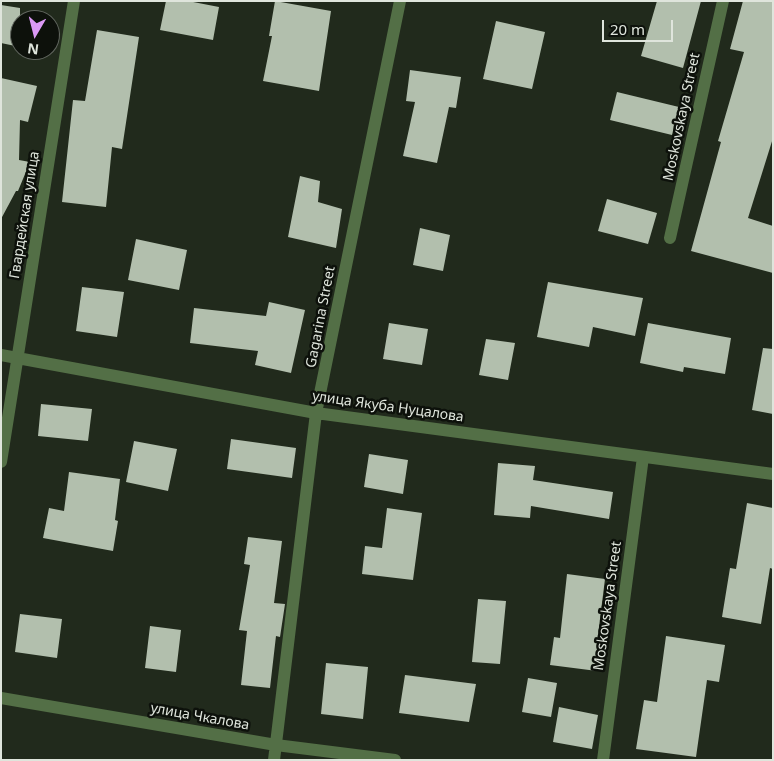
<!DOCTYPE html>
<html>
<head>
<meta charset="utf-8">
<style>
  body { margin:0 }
  #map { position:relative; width:774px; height:761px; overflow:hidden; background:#212a1c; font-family:"Noto Sans",sans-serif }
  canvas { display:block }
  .frame { position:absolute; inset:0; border:2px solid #dfe5dc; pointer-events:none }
  .north { position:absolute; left:10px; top:10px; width:50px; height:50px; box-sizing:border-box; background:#0d110b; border:1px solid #61665f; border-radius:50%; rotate:188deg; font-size:14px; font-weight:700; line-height:20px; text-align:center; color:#dfe5dc }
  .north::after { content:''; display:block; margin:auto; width:18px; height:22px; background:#db99f5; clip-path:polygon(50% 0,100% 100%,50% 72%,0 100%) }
  .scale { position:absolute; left:602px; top:20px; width:71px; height:22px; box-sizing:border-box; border:2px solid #dfe5dc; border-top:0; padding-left:6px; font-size:15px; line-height:18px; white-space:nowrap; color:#dfe5dc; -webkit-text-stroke:4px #0d110b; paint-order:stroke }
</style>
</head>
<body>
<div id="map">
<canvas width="774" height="761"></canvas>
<div class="frame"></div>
<div class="north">N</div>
<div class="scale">20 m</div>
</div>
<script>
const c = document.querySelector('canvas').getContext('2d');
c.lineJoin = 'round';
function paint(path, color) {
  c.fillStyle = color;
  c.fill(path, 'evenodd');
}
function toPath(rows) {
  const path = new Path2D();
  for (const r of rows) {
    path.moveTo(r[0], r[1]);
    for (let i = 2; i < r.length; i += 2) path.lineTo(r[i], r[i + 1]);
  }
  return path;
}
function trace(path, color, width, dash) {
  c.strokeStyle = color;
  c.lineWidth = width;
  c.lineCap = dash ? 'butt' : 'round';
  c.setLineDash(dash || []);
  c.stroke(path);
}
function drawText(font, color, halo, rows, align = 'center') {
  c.font = font + ' "Noto Sans",sans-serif';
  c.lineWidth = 5;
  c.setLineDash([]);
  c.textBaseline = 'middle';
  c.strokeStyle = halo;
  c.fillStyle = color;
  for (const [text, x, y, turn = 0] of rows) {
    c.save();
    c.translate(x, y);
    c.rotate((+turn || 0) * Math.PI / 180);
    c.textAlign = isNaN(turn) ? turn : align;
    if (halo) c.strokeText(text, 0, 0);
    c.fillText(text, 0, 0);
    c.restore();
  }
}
const building = toPath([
  [166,1,188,1,219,7,213,40,160,30],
  [275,1,331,11,319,91,263,81,272,36,269,36],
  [657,1,701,1,683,68,641,56],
  [743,1,773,1,773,138,748,218,773,226,773,273,691,251,721,142,718,141,744,52,730,49],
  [1,5,20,8,20,47,1,43],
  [496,21,545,32,532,89,483,79],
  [97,30,139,37,122,149,112,147,106,207,62,202,73,100,85,101],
  [410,70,461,77,456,108,449,107,437,163,403,156,415,102,406,101],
  [1,78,37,86,28,122,20,120,19,160,30,162,18,191,16,191,1,219],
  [617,92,679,107,672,135,610,120],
  [300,176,320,181,318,202,342,209,336,248,288,237],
  [607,199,657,213,648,244,598,231],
  [420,228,450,235,443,271,413,265],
  [136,239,187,250,179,290,128,280],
  [548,282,643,298,635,336,593,327,589,347,537,337],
  [82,287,124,292,117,337,76,331],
  [269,302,305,310,291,373,255,365,258,351,190,343,194,308,266,316],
  [389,323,428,329,422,365,383,359],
  [648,323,731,338,725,374,684,367,683,372,640,363],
  [486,339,515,343,508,380,479,375],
  [763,348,773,349,773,414,752,410],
  [41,404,92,409,88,441,38,436],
  [231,439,296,448,292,478,227,469],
  [134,441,177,449,168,491,126,482],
  [369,454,408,460,403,494,364,487],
  [498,463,535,466,533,480,613,492,609,519,531,506,530,518,494,515],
  [69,472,120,479,115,520,118,521,113,551,43,538,49,508,64,511],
  [747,503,773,508,773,569,770,568,761,624,722,617,730,568,736,569],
  [387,508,422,513,413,580,362,574,365,546,382,548],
  [248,537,282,541,274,603,285,604,280,637,276,636,270,688,241,685,247,631,239,630,250,565,244,564],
  [567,574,605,579,597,643,601,644,597,671,550,665,554,637,560,638],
  [478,599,506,601,500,664,472,662],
  [20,614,62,619,57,658,15,652],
  [150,626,181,630,176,672,145,668],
  [666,636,725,645,719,682,707,680,696,757,636,749,644,700,657,702],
  [326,663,368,667,363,719,321,714],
  [405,675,476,684,469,722,399,713],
  [528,678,557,683,551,717,522,712],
  [559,707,598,715,592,749,553,742]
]);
const minor = toPath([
  [670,238,723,1],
  [1,355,316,413,773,474],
  [1,462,74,1],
  [1,698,276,745,395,760],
  [274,760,316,413,400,1],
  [603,760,643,457]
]);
const streetNames = [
  ["Moskovskaya Street",682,117,-78],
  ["Гвардейская улица",25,215,-81],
  ["Gagarina Street",321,317,-79],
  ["улица Якуба Нуцалова",388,407,8],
  ["Moskovskaya Street",608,606,-82],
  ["улица Чкалова",200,717,10]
];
paint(building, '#b2bfad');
trace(minor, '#536f46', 12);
drawText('14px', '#dfe5dc', '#0d110b', streetNames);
</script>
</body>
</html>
